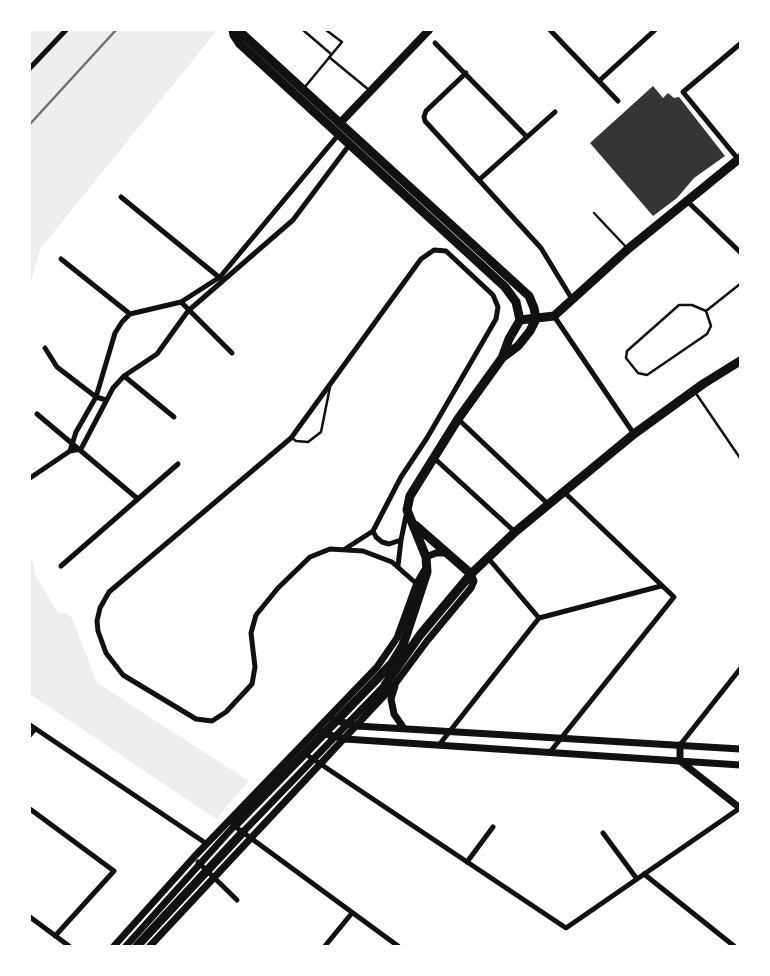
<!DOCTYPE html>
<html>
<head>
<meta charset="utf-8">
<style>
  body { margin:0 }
  #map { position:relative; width:770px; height:976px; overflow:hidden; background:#fff; font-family:"Titillium Web",sans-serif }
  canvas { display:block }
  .frame { position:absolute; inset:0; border:31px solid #fff; pointer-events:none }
</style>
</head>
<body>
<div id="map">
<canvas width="770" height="976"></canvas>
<div class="frame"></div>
</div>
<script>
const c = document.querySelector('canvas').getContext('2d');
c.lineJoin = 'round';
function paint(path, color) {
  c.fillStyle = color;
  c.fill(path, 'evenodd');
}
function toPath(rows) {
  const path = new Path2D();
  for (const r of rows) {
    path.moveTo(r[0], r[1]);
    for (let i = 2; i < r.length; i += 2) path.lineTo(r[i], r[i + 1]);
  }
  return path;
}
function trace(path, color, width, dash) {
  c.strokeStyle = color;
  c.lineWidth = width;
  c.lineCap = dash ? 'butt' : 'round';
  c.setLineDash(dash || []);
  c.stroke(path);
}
const green = toPath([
  [30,30,215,30,215,33,40,249,30,286],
  [30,552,36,576,58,613,66,613,72,618,97,683,249,781,216,819,30,694]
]);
const building = toPath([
  [653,86,663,98,668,93,674,98,679,97,725,156,694,178,677,198,653,216,590,143]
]);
const service = toPath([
  [303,30,331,54],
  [329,57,369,90],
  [304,88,342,42,326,30],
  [594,213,627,248],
  [679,305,692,305,706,311,711,326,707,334,647,375,638,373,626,358,627,351,679,305],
  [706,311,740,284],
  [695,392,740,458],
  [292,438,296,441,308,442,321,432,330,387]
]);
const minor = toPath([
  [550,30,618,101],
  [435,43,527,137],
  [30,68,66,30],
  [466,73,426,111,424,117,425,121,541,248,572,299],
  [599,81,655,30],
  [738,159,683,92,740,44],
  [480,179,555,112],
  [121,197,220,278],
  [686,200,740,252],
  [61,259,130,314],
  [181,302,232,353],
  [554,316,634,434],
  [45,348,57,367,96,397,106,400],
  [124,376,174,417],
  [37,414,138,499],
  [458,419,549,505],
  [70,451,76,432,96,397,115,333,122,322,130,314,181,302,220,277,339,134],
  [434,458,515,532],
  [30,478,70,451,81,449,113,388,124,376,157,354,188,311,293,220,350,144],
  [373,531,376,537,382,542,389,544,401,540,407,511],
  [345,549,373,531,401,477,427,438,496,319,498,307,493,295,446,251,434,250,421,259,291,438,109,592,100,608,97,621,98,631,106,653,123,675,196,719,212,721,226,712,252,684,255,667,251,633,256,615,278,588,310,557,330,549,363,551,392,562,418,585],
  [488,558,539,618],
  [61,566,178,464],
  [398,566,401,540],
  [539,618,661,586],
  [30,725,207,844],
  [30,735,35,729],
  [439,745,539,618],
  [680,745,740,669],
  [550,752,674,597,564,492],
  [304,753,566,928,740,808],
  [30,809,114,871,55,936],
  [233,825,398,946],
  [603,833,637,879],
  [198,862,237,900],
  [467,862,493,827],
  [644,874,734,946],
  [30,917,69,946],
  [325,946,352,913]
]);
const tertiary = toPath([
  [426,557,436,553,447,553],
  [395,686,391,699,394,714,403,727],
  [334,720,357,726,740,749],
  [322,733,345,739,740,765],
  [680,745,680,761,740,808],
  [243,832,385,685],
  [114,946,194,857,377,667,397,638,417,583,424,571],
  [126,946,235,825],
  [150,946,395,684,427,641,471,588,474,581,471,574]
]);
const secondary = toPath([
  [340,123,429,30]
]);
const primary = toPath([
  [233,30,234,35,240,44,505,287,516,302,520,320,509,339,502,358,458,419,410,496,407,510,426,557,427,572,403,645,392,663,377,679,235,825],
  [238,30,529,296,534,308,536,319,530,331,518,346,502,358],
  [520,320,554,316,628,249,740,158],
  [415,525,471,574],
  [385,685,420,635,471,574,515,532,634,434,703,384,740,361],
  [137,946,243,832]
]);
const rail = toPath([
  [30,124,116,30]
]);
paint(green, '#eee');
paint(building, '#353535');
trace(service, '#111', 2.5);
trace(minor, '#111', 5);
trace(tertiary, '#111', 7);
trace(secondary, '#111', 8);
trace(primary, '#111', 9);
trace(rail, '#707070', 2.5);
</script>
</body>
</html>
